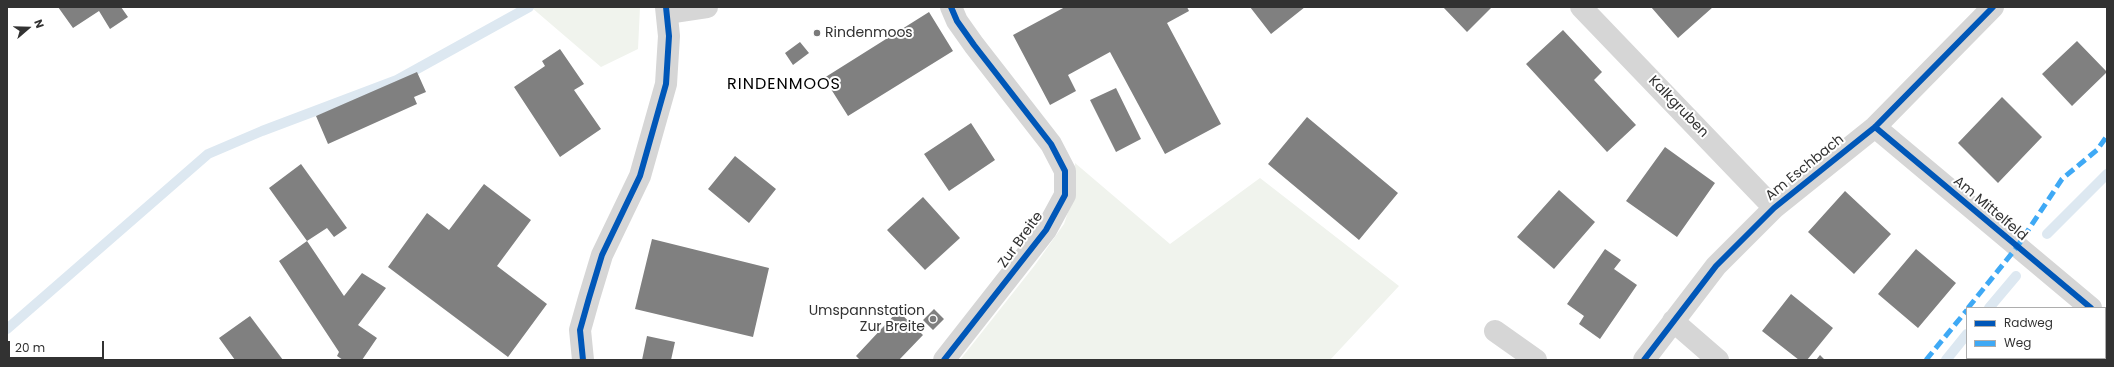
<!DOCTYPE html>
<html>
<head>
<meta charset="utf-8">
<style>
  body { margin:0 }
  #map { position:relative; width:2114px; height:367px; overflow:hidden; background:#fff; font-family:Poppins,sans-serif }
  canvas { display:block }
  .frame { position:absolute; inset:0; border:8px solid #323232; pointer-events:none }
  .legend { position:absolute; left:1966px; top:307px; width:140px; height:52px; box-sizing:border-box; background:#fff; border:1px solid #adadad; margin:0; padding:5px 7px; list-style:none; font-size:12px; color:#323232 }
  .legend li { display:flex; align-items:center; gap:8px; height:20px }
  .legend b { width:20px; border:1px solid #adadad }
  .north { position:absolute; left:8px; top:8px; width:40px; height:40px; -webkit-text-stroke:3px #fff; paint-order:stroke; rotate:70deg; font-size:11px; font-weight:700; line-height:16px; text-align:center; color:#323232 }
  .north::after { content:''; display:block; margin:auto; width:14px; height:18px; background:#323232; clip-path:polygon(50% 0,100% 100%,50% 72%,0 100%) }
  .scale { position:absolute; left:8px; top:341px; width:96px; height:18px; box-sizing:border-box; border:2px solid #323232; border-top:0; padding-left:5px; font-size:12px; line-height:14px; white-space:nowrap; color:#323232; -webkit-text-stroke:3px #fff; paint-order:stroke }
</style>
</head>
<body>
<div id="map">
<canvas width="2114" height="367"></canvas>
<div class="frame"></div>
<ul class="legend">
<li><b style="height:5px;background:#0057b8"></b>Radweg</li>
<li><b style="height:5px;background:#3fa9f5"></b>Weg</li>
</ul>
<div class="north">N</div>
<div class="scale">20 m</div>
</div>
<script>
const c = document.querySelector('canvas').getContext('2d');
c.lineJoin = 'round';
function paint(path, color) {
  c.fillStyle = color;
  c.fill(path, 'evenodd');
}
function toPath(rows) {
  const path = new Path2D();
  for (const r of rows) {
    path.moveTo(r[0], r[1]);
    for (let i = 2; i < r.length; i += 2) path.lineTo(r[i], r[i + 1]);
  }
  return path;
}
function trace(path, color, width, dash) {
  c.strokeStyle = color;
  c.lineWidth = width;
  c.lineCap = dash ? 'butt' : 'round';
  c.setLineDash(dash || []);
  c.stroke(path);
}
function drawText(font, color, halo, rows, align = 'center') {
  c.font = font + ' Poppins,sans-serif';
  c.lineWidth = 4;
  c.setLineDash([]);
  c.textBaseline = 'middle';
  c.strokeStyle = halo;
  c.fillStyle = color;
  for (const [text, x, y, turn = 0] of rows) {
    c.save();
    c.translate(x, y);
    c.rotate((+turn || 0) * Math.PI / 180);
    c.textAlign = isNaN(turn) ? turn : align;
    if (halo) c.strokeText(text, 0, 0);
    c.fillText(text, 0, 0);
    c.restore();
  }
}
const green = toPath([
  [531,7,640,7,638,49,601,67],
  [1075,163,1170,244,1260,178,1399,286,1330,360,960,360,1035,265,1064,224,1074,194]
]);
const stream = toPath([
  [2047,234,2107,174],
  [1989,308,2016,276],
  [7,329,208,154,262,131,397,80,529,7],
  [1946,360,1967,334]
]);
const building = toPath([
  [58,7,121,7,128,17,110,29,99,11,73,28],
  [1065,7,1187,7,1189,11,1167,23,1221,124,1165,154,1110,52,1068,75,1076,91,1050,105,1013,35],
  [1250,7,1305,7,1271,34],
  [1443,7,1492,7,1467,32],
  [1651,7,1713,7,1678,38],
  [929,12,953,51,848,116,824,78],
  [1563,30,1602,72,1594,80,1636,125,1607,152,1526,64],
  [2077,41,2107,72,2072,106,2042,74],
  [800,42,809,53,793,65,785,53],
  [560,49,584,84,574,90,601,129,560,157,514,87,545,66,542,61],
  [417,72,426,92,414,97,417,104,328,144,316,116],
  [1116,88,1141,139,1116,152,1090,100],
  [2002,97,2042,137,1998,183,1958,143],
  [1307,117,1398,193,1359,240,1268,164],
  [971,123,995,160,949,191,924,154],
  [1665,147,1715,183,1677,237,1626,201],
  [735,156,776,189,749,223,708,189],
  [301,164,347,228,334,237,327,228,307,241,344,296,362,273,386,288,358,325,377,338,362,360,343,360,337,356,339,352,279,261,307,241,269,188],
  [484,184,531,220,497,266,547,304,508,357,388,267,427,213,449,230],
  [1559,190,1595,222,1554,269,1517,237],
  [1845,191,1891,234,1854,274,1808,232],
  [923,197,960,238,925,270,887,230],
  [652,239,769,268,753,337,635,309],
  [1605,249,1621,260,1614,269,1637,285,1600,339,1579,324,1584,316,1567,304],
  [1916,249,1956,283,1918,328,1878,294],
  [1791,294,1833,328,1807,360,1799,360,1762,331],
  [934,309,944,319,933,330,923,320],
  [898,311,923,335,899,360,860,360,856,356],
  [250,316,283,360,235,360,219,338],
  [647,336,675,342,671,360,642,360],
  [1820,355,1825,360,1816,360],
  [2105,357,2107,360,2095,360,2097,358],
  [2012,358,2065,358,2063,360,2010,360]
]);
const minor = toPath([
  [1581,7,1774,208],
  [667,13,707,7],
  [1875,127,2091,308],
  [2105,320,2107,321],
  [1673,321,1718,360],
  [1495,331,1536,360],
  [944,360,1046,230,1065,195,1065,171,1051,144,974,45,957,21,951,7],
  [1644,360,1716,266,1774,208,1875,127,1993,7]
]);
const tertiary = toPath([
  [583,360,580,330,589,298,602,255,640,176,666,84,669,36,666,7]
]);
const quiet = toPath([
  [1968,308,2017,247,2062,179,2097,150,2107,136],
  [1926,360,1967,310]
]);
const cycleway = toPath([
  [1875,127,2091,308],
  [583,360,580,330,589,298,602,255,640,176,666,84,669,36,666,7],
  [944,360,1046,230,1065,195,1065,171,1051,144,974,45,957,21,951,7],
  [1644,360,1716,266,1774,208,1875,127,1993,7]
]);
const markers = [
  [817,33,4,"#7a7a7a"],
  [933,319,4,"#7a7a7a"]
];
const poiNames = [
  ["Rindenmoos",825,33],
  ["Umspannstation",925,311,"right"],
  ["Zur Breite",925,327,"right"]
];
const streetNames = [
  ["Kalkgruben",1678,107,46],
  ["Am Eschbach",1805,168,-39],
  ["Am Mittelfeld",1990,209,40],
  ["Zur Breite",1021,240,-54]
];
const quarterNames = [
  ["RINDENMOOS",784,85]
];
paint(green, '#f0f3ed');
trace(stream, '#dde8f1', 10);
paint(building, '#808080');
trace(minor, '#d6d6d6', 22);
trace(tertiary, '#d6d6d6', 22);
trace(quiet, '#3fa9f5', 5, [10, 5]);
trace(cycleway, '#0057b8', 6);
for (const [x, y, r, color] of markers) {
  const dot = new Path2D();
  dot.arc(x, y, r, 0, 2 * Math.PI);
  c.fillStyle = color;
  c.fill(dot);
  trace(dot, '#fff', 1.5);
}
drawText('14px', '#323232', '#fff', poiNames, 'left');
drawText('14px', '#323232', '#fff', streetNames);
c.letterSpacing = '1px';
drawText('16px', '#000', '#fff', quarterNames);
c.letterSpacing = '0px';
</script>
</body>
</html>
